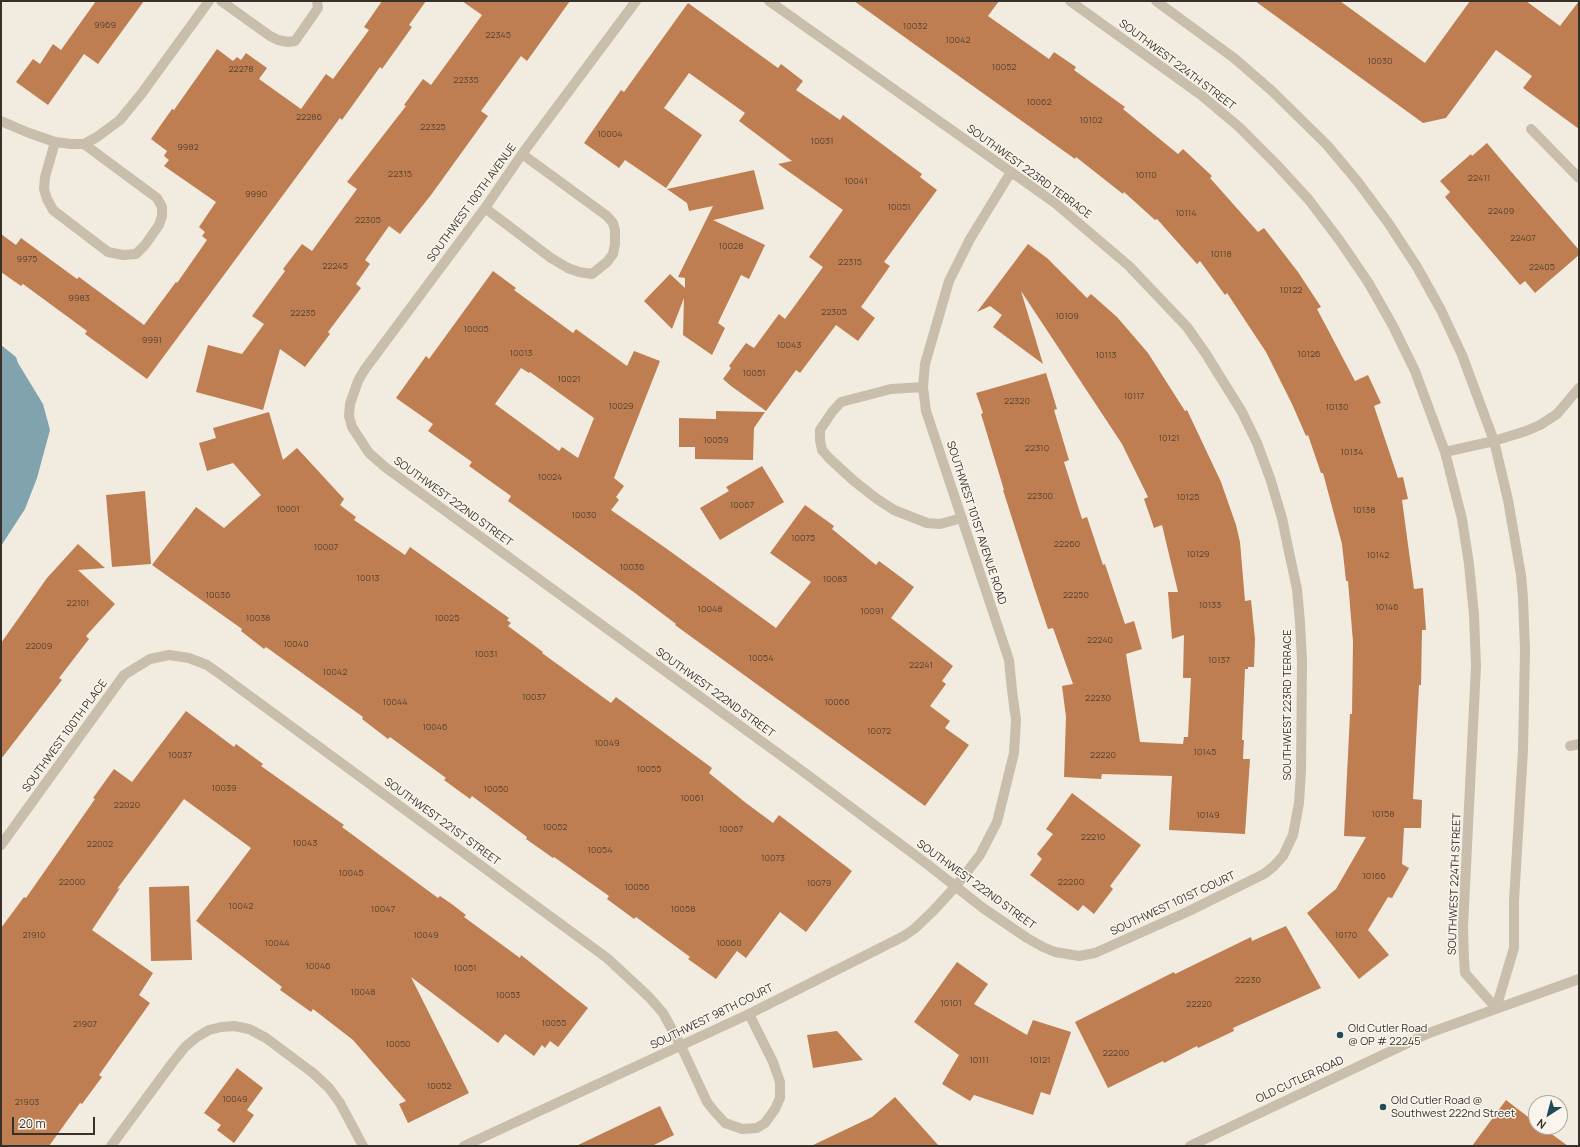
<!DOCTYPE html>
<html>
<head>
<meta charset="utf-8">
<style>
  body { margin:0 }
  #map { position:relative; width:1580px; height:1147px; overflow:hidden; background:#f1ecdf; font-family:Manrope,sans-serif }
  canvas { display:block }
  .frame { position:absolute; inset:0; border:2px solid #38312a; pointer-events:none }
  .north { position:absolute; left:1528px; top:1095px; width:40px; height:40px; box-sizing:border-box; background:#f9f5ec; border:1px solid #aca79e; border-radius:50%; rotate:216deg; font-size:11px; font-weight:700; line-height:16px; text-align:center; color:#38312a }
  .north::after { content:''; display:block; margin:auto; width:14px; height:18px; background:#224a57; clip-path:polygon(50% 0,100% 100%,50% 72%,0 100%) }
  .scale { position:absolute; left:12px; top:1117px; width:83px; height:18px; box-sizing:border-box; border:2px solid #38312a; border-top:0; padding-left:5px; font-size:12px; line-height:14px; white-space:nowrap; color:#38312a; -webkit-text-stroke:3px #f9f5ec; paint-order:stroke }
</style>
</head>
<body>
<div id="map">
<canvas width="1580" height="1147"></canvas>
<div class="frame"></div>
<div class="north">N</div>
<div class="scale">20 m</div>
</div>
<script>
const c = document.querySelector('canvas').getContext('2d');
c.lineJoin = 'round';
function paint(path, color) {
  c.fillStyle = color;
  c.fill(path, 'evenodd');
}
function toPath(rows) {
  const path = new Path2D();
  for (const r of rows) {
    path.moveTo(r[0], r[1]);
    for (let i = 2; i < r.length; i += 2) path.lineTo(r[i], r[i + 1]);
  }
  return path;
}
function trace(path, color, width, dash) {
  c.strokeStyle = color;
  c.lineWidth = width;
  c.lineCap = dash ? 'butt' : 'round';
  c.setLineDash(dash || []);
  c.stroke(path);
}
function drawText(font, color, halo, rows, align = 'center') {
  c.font = font + ' Manrope,sans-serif';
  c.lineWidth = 3;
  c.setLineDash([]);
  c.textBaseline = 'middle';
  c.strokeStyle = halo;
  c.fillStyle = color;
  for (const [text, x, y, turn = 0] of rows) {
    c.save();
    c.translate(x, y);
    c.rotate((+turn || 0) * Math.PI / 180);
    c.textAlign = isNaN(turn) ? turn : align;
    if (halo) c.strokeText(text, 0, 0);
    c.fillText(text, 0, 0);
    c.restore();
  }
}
const water = toPath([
  [1,345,16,357,18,363,43,404,50,430,37,478,25,509,1,546]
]);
const building = toPath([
  [96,1,144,1,98,64,84,54,48,105,16,82,33,59,40,64,53,44,61,50],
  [382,1,426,1,409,25,412,27,382,69,380,67,342,120,340,118,147,379,85,334,87,331,23,284,21,286,1,272,1,234,16,245,21,238,77,279,79,277,144,325,176,282,177,283,207,240,202,236,205,232,199,227,216,202,164,166,169,160,164,156,167,151,151,139,172,109,174,110,217,49,233,61,237,57,241,60,246,53,267,68,259,79,301,109,326,74,333,79,369,30,364,27],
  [462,1,570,1,527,61,521,56,481,111,488,116,431,195,400,234,389,226,365,260,370,264,356,284,361,288,328,332,330,334,305,367,280,349,263,410,196,392,208,345,242,354,264,324,252,316,285,271,283,269,302,244,312,251,357,189,347,182,406,106,404,105,423,79,431,85,482,15],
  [854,1,999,1,988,16,1049,59,1054,52,1076,67,1074,70,1125,107,1123,109,1178,154,1183,149,1212,176,1210,178,1258,232,1264,228,1298,272,1321,307,1317,309,1355,381,1368,375,1381,403,1374,406,1398,478,1403,477,1408,499,1402,500,1414,589,1423,588,1426,630,1422,630,1421,685,1419,685,1413,799,1422,800,1421,828,1404,828,1402,864,1409,868,1392,898,1388,897,1368,930,1389,955,1359,979,1307,913,1336,889,1366,837,1344,836,1350,714,1352,714,1353,642,1348,581,1346,581,1342,544,1323,473,1321,473,1308,435,1306,436,1292,404,1266,352,1227,293,1225,295,1200,261,1197,264,1157,219,1155,220,1124,192,1123,194,1076,157,1075,159],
  [1255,1,1340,1,1425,63,1470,1,1526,1,1560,26,1579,1,1579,129,1523,88,1532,76,1496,50,1446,118,1423,123],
  [688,3,778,68,781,64,803,81,796,90,840,120,843,115,922,174,920,177,937,190,884,262,890,266,861,307,875,318,858,341,836,325,800,373,796,370,766,411,731,386,723,379,731,368,729,366,746,343,754,348,779,314,785,319,823,267,809,257,843,210,778,164,792,161,739,121,745,113,689,73,664,108,702,135,666,188,625,160,619,168,584,143,621,90,624,92],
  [1487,143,1508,168,1579,250,1579,255,1535,293,1525,281,1520,285,1445,197,1450,192,1440,181,1471,154,1472,156],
  [754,170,764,209,713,220,765,245,749,279,741,275,718,323,725,328,712,355,683,335,684,298,672,329,644,301,670,274,685,288,685,278,678,277,713,206,689,211,687,203,667,189],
  [1028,244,1047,258,1087,298,1091,294,1117,317,1148,353,1185,411,1187,410,1221,482,1236,525,1240,542,1245,601,1251,600,1255,639,1254,667,1248,667,1248,669,1245,669,1242,740,1244,740,1243,759,1250,759,1245,834,1169,830,1172,776,1102,774,1101,779,1064,777,1066,717,1062,686,1073,684,1053,628,1048,629,1034,587,1003,490,1004,490,981,414,983,413,976,393,1046,373,1057,409,1054,410,1069,460,1064,462,1082,519,1087,517,1103,565,1105,564,1125,624,1134,621,1142,649,1126,654,1140,742,1183,744,1184,737,1188,737,1191,678,1183,678,1184,635,1172,639,1168,592,1178,592,1162,525,1154,528,1144,499,1148,497,1122,444,1021,291,1043,364,993,327,1002,315,990,306,977,312],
  [493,271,516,288,514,290,573,333,576,329,627,366,634,351,660,361,614,478,624,486,616,497,619,500,611,510,667,549,776,628,811,582,770,553,805,505,834,526,832,529,876,565,879,561,914,587,891,618,953,666,942,681,946,684,930,706,950,721,945,728,969,745,925,806,675,625,676,624,635,593,508,501,511,496,469,466,472,462,428,431,433,424,396,398,426,356,429,359],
  [521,368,529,373,530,372,594,418,578,458,562,447,559,451,495,404],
  [716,411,765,412,754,428,753,460,695,459,695,447,679,447,679,418,716,419],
  [269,412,283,460,297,448,344,499,340,505,356,517,354,520,405,555,410,547,509,618,507,620,511,623,508,626,543,652,542,653,611,703,616,697,712,768,709,773,746,803,773,823,779,815,852,871,806,932,780,912,746,958,737,951,716,979,688,959,690,957,636,917,634,919,607,899,609,896,554,857,553,858,526,839,527,837,472,796,470,799,444,780,446,778,390,737,388,739,362,719,363,717,266,647,264,649,241,631,242,629,152,565,196,507,224,528,261,495,233,463,207,471,199,443,216,438,213,428],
  [762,466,784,502,720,540,700,508,729,491,726,487],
  [145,491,151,564,112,567,106,495],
  [78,544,105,568,78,570,115,604,86,636,89,639,59,678,62,680,1,759,1,643,47,578],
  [186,711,234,747,236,744,263,764,261,766,344,825,342,827,400,870,438,898,440,896,453,905,466,915,464,917,520,958,521,955,588,1008,558,1047,550,1041,545,1048,542,1045,534,1056,505,1034,498,1043,411,977,469,1093,408,1123,399,1104,406,1101,353,1040,313,1009,311,1012,280,990,282,987,196,921,251,848,184,799,117,889,120,888,92,930,153,973,139,995,150,1003,99,1075,102,1077,82,1104,80,1103,49,1146,1,1146,1,928,24,897,26,898,95,799,93,798,114,769,132,782],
  [1072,793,1141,845,1110,886,1113,889,1094,914,1083,905,1078,911,1030,875,1042,859,1037,854,1053,834,1046,829],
  [189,886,192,960,151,961,149,887],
  [1286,926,1321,988,1233,1028,1234,1031,1198,1048,1197,1046,1164,1063,1163,1061,1108,1088,1075,1022,1174,972,1175,974,1251,937,1252,941],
  [957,962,988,984,974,1004,1027,1035,1033,1020,1071,1032,1050,1095,1041,1092,1033,1115,974,1095,970,1101,942,1084,959,1055,914,1022],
  [837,1031,863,1060,813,1068,807,1035],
  [237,1068,263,1088,247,1110,254,1115,234,1143,217,1130,221,1125,204,1113],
  [895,1097,939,1146,811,1146,872,1117],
  [1506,1100,1536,1123,1536,1127,1542,1127,1568,1146,1472,1146],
  [660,1106,674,1135,652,1146,576,1146]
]);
const minor = toPath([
  [221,1,270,36,278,40,288,42,295,41,318,8,317,1],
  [636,1,522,154,485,208,365,369,358,381,350,404,349,416,352,427,369,453,385,467,805,773,927,864,983,908,1027,938,1043,947,1055,952,1079,956,1095,953,1187,912,1264,874,1274,866,1283,856,1293,835,1299,803,1301,771,1302,661,1300,622,1297,589,1289,552,1282,518,1270,478,1257,443,1242,412,1206,354,1187,327,1129,266,1055,203,769,1],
  [1070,1,1201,95,1239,127,1276,164,1309,200,1340,241,1368,282,1393,326,1415,371,1445,452,1462,519,1469,564,1474,615,1476,666,1463,927,1464,959,1465,973,1496,1008],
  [1156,1,1234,58,1272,91,1327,145,1358,182,1389,224,1417,267,1441,310,1462,355,1494,441,1508,500,1521,575,1523,598,1525,650,1523,750,1514,901,1514,948,1496,1008],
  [1,121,29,133,55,142,71,144,84,144,157,198,162,207,162,216,159,225,145,245,136,254,123,255,108,252,53,210,47,199,44,189,45,177,55,142],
  [1531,129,1579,178],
  [84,144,97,137,120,120,142,93,209,1],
  [485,208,551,258,568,268,579,272,592,274,607,262,613,254,615,244,615,230,613,223,607,216,522,154],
  [923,387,891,389,841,402,832,412,820,430,820,440,822,450,829,458,854,481,877,499,894,510,927,523,940,524,962,518],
  [1445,452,1494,441,1526,431,1540,425,1557,414,1579,388],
  [1570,746,1579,744],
  [1,845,124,675,150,659,169,655,189,658,207,665,224,677,607,958,649,997,663,1013,681,1046,707,1102,715,1112,725,1123,742,1129,757,1128,765,1123,775,1109,780,1098,780,1082,773,1062,749,1014],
  [111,1146,173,1062,185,1047,197,1037,209,1030,221,1027,234,1026,249,1029,266,1038,313,1073,329,1088,340,1103,363,1146],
  [464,1146,749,1014,904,936,914,929,934,910,956,886,980,855,997,822,1014,753,1016,720,1012,690,1009,660,926,411,923,387,925,364,949,281,970,239,1011,172],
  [1190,1146,1429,1033,1579,979]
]);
const markers = [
  [1340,1035,4,"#224a57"],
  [1383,1107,4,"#224a57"]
];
const numberNames = [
  ["9969",105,25],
  ["10032",915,26],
  ["22345",498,35],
  ["10042",958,40],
  ["10030",1380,61],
  ["10052",1004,67],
  ["22278",241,69],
  ["22335",466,80],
  ["10062",1039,102],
  ["22286",309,117],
  ["10102",1091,120],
  ["22325",433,127],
  ["10004",610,134],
  ["10031",822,141],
  ["9982",188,147],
  ["22315",400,174],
  ["10110",1146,175],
  ["22411",1479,178],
  ["10041",856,181],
  ["9990",256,194],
  ["10051",899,207],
  ["22409",1501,211],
  ["10114",1186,213],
  ["22305",368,220],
  ["22407",1523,238],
  ["10028",731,246],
  ["10118",1221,254],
  ["9975",27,259],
  ["22315",850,262],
  ["22245",335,266],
  ["22405",1542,267],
  ["10122",1291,290],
  ["9983",79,298],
  ["22305",834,312],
  ["22235",303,313],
  ["10109",1067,316],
  ["10005",476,329],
  ["9991",152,340],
  ["10043",789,345],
  ["10013",521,353],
  ["10126",1309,354],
  ["10113",1106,355],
  ["10051",754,373],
  ["10021",569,379],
  ["10117",1134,396],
  ["22320",1017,401],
  ["10029",621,406],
  ["10130",1337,407],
  ["10121",1169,438],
  ["10059",716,440],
  ["22310",1037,448],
  ["10134",1352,452],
  ["10024",550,477],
  ["22300",1040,496],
  ["10125",1188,497],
  ["10067",742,505],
  ["10001",288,509],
  ["10138",1364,510],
  ["10030",584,515],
  ["10075",803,538],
  ["22260",1067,544],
  ["10007",326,547],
  ["10129",1198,554],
  ["10142",1378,555],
  ["10036",632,567],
  ["10013",368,578],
  ["10083",835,579],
  ["10036",218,595],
  ["22250",1076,595],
  ["22101",78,603],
  ["10133",1210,605],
  ["10146",1387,607],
  ["10048",710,609],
  ["10091",872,611],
  ["10038",258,618],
  ["10025",447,618],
  ["22240",1100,640],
  ["10040",296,644],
  ["22009",39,646],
  ["10031",486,654],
  ["10054",761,658],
  ["10137",1219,660],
  ["22241",921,665],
  ["10042",335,672],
  ["10037",534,697],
  ["22230",1098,698],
  ["10044",395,702],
  ["10066",837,702],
  ["10046",435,727],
  ["10072",879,731],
  ["10049",607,743],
  ["10145",1205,752],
  ["10037",180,755],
  ["22220",1103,755],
  ["10055",649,769],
  ["10039",224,788],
  ["10050",496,789],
  ["10061",692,798],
  ["22020",127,805],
  ["10158",1383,814],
  ["10149",1208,815],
  ["10052",555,827],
  ["10067",731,829],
  ["22210",1093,837],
  ["10043",305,843],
  ["22002",100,844],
  ["10054",600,850],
  ["10073",773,858],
  ["10045",351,873],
  ["10166",1374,876],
  ["22000",72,882],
  ["22200",1071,882],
  ["10079",819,883],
  ["10056",637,887],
  ["10042",241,906],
  ["10047",383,909],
  ["10058",683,909],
  ["21910",34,935],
  ["10049",426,935],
  ["10170",1346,935],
  ["10044",277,943],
  ["10060",729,943],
  ["10046",318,966],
  ["10051",465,968],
  ["22230",1248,980],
  ["10048",363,992],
  ["10053",508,995],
  ["10101",951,1003],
  ["22220",1199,1004],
  ["10055",554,1023],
  ["21907",85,1024],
  ["10050",398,1044],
  ["22200",1116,1053],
  ["10111",979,1060],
  ["10121",1040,1060],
  ["10052",439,1086],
  ["10049",235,1099],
  ["21903",27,1102]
];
const streetNames = [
  ["SOUTHWEST 224TH STREET",1177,65,37],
  ["SOUTHWEST 223RD TERRACE",1029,172,36],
  ["SOUTHWEST 100TH AVENUE",472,203,-54],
  ["SOUTHWEST 222ND STREET",453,502,36],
  ["SOUTHWEST 101ST AVENUE ROAD",976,523,72],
  ["SOUTHWEST 222ND STREET",715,693,36],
  ["SOUTHWEST 223RD TERRACE",1288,705,-90],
  ["SOUTHWEST 100TH PLACE",65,736,-54],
  ["SOUTHWEST 221ST STREET",442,822,36],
  ["SOUTHWEST 224TH STREET",1455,884,-88],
  ["SOUTHWEST 222ND STREET",976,885,36],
  ["SOUTHWEST 101ST COURT",1173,904,-25],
  ["SOUTHWEST 98TH COURT",712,1017,-26],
  ["OLD CUTLER ROAD",1300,1080,-25]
];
const poiNames = [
  ["Old Cutler Road",1348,1029],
  ["@ OP # 22245",1348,1042],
  ["Old Cutler Road @",1391,1101],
  ["Southwest 222nd Street",1391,1114]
];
paint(water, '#80a3ad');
paint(building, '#be7e51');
trace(minor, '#c9beac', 10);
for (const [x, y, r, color] of markers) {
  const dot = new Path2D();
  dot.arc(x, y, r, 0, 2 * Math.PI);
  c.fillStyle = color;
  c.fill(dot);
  trace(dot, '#f9f5ec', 1.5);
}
drawText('9px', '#5a4434', null, numberNames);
drawText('11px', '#38312a', '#f9f5ec', streetNames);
drawText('11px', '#38312a', '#f9f5ec', poiNames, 'left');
</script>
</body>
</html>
